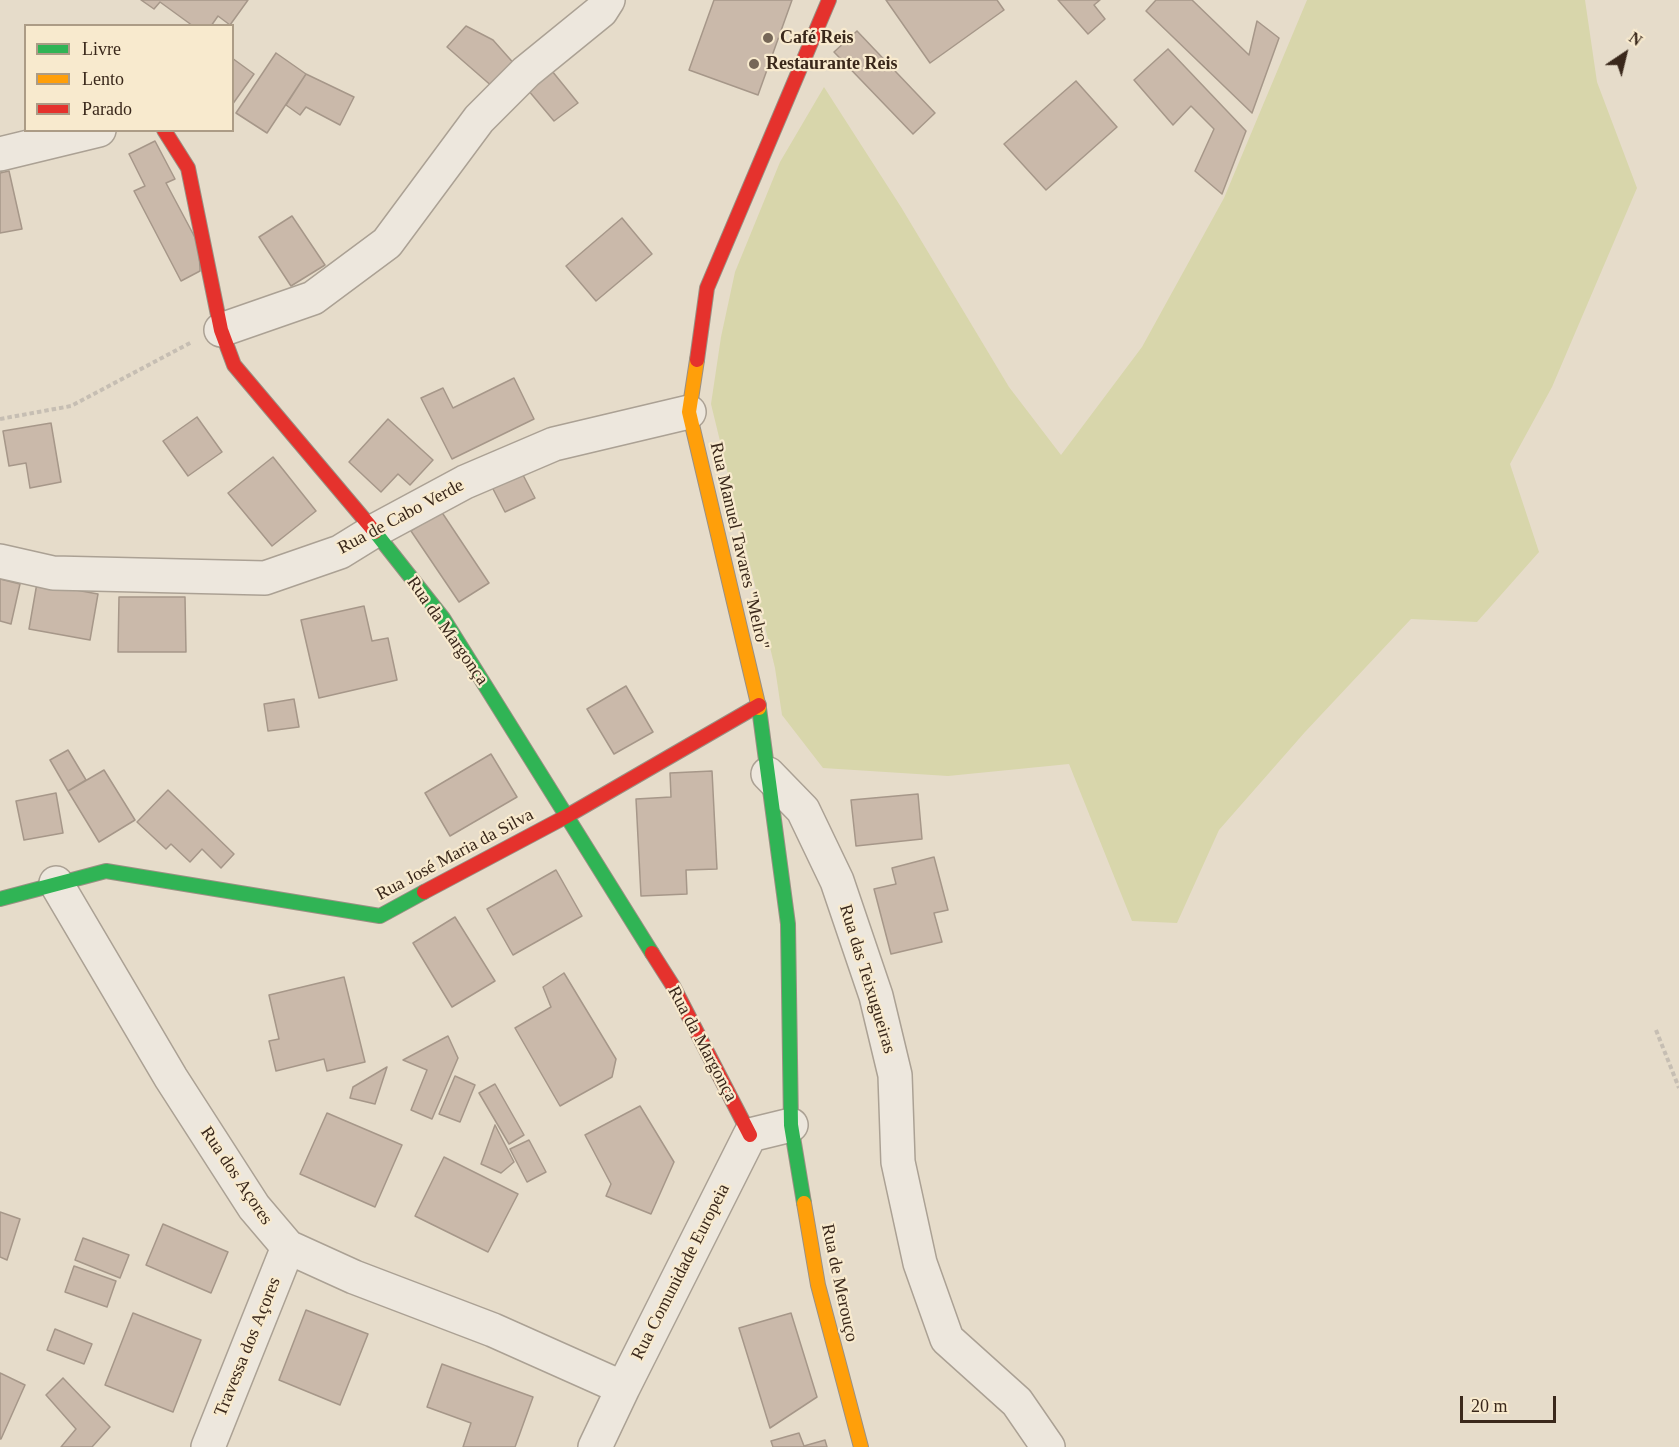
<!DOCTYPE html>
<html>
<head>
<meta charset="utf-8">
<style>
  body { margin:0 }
  #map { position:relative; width:1679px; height:1447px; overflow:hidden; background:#e6dcca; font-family:"Times New Roman",serif }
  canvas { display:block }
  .legend { position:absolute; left:24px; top:24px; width:210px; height:108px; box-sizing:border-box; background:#f8eace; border:2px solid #ac9c86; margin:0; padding:8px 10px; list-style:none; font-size:18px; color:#3a281b }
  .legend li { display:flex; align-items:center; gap:12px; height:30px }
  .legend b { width:30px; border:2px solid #ac9c86 }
  .north { position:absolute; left:1595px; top:24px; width:60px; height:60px; -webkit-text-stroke:4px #f8eace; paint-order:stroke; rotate:35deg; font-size:16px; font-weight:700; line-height:24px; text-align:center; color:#3a281b }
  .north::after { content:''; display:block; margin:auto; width:21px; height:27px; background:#3a281b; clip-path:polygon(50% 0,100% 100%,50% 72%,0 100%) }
  .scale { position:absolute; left:1460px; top:1396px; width:96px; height:27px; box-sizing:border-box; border:3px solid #3a281b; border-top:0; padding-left:8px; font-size:18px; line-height:21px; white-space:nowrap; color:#3a281b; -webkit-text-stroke:4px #f8eace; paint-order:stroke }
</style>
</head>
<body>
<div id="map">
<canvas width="1679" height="1447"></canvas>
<ul class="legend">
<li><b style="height:8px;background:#30b455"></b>Livre</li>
<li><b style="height:8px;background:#ff9f0a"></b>Lento</li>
<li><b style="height:8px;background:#e5322d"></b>Parado</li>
</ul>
<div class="north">N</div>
<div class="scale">20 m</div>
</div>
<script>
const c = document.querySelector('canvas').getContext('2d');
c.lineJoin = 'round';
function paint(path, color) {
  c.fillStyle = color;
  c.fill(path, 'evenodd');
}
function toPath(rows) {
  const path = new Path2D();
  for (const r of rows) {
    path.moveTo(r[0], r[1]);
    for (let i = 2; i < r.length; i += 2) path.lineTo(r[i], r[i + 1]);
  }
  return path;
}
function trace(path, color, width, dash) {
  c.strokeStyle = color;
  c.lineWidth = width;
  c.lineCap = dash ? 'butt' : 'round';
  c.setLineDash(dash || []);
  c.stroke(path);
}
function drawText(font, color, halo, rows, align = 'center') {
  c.font = font + ' "Times New Roman",serif';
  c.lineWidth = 4.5;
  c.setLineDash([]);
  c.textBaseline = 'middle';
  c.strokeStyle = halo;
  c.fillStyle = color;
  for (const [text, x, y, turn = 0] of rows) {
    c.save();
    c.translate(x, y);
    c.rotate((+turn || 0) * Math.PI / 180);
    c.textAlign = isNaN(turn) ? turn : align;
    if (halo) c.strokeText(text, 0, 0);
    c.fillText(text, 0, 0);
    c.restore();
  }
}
const green = toPath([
  [1307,0,1585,0,1597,82,1637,188,1552,387,1510,464,1539,552,1477,622,1411,619,1305,732,1219,830,1177,923,1132,921,1069,764,948,776,823,768,782,715,775,668,711,404,721,337,735,272,780,162,824,87,901,207,1009,387,1061,455,1142,347,1224,198]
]);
const building = toPath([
  [141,0,248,0,230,25,218,16,211,26,193,26,160,2,154,9,141,0],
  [714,0,792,0,758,95,689,70,714,0],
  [886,0,997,0,1004,10,930,63,886,0],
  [1058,0,1100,0,1094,5,1105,19,1088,34,1058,0],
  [1156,0,1192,0,1249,55,1257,21,1279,38,1252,113,1146,11,1156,0],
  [466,26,493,40,517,67,494,88,447,47,466,26],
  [857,31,935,113,913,134,834,52,857,31],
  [1168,49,1246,131,1222,194,1195,171,1214,129,1191,106,1173,125,1134,80,1168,49],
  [276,53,306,74,267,133,236,113,276,53],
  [232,58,254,74,232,105,232,58],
  [552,71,578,103,554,121,528,90,552,71],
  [306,74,354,97,340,125,306,107,300,115,286,105,306,74],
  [1076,81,1117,127,1046,190,1004,144,1076,81],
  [155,141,175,179,166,183,199,245,200,271,181,281,134,191,145,186,129,154,155,141],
  [9,171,22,229,0,233,0,173,9,171],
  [292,216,325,265,291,286,259,237,292,216],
  [622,218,652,254,596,301,566,266,622,218],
  [514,378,534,419,452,459,421,398,443,388,453,408,514,378],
  [197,417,222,452,188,476,163,441,197,417],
  [388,419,433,460,410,485,398,474,381,492,349,462,388,419],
  [51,423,61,482,30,488,26,463,9,466,3,431,51,423],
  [273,457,316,511,272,546,228,493,273,457],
  [522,473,535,498,505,512,492,487,522,473],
  [441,511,489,583,459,602,411,531,441,511],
  [0,579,20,584,11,624,0,621,0,579],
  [37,583,98,594,90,640,29,629,37,583],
  [119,597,185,597,186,652,118,652,119,597],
  [364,606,372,641,388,638,397,680,319,698,301,620,364,606],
  [626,686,653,732,614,754,587,709,626,686],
  [294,699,299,727,268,731,264,704,294,699],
  [68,750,86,780,68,791,50,760,68,750],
  [491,754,517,797,450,836,425,793,491,754],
  [104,770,135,820,99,842,68,791,104,770],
  [712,771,717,869,686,870,687,894,641,896,636,799,671,797,670,773,712,771],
  [168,790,234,854,221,868,202,849,190,862,171,844,166,849,137,822,168,790],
  [56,793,63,833,24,840,16,801,56,793],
  [918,794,922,839,856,846,851,800,918,794],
  [934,857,948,910,934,913,942,942,891,954,874,889,896,884,892,868,934,857],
  [556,870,582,916,513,955,487,909,556,870],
  [455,917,495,981,452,1007,413,943,455,917],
  [564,973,616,1059,612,1077,560,1106,515,1028,551,1007,543,987,564,973],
  [344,977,365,1062,327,1071,324,1059,276,1071,269,1041,279,1039,269,995,344,977],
  [448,1036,458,1058,432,1119,411,1110,427,1070,403,1060,448,1036],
  [387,1067,375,1104,350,1098,353,1087,387,1067],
  [455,1076,475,1085,460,1122,439,1114,455,1076],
  [495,1084,524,1135,509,1144,479,1093,495,1084],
  [640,1106,674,1162,651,1214,606,1196,611,1184,585,1135,640,1106],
  [327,1113,402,1145,375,1207,300,1174,327,1113],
  [495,1125,514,1162,501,1173,481,1164,495,1125],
  [529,1140,546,1172,527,1182,510,1149,529,1140],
  [444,1157,518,1194,488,1252,415,1216,444,1157],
  [0,1212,20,1219,7,1260,0,1257,0,1212],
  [163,1224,228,1252,211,1293,146,1265,163,1224],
  [83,1238,129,1255,120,1278,75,1260,83,1238],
  [74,1266,116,1281,107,1307,65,1292,74,1266],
  [306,1310,368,1334,340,1405,279,1380,306,1310],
  [133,1313,201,1340,173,1412,105,1385,133,1313],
  [791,1313,817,1397,770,1428,739,1328,791,1313],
  [55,1329,92,1344,84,1364,47,1350,55,1329],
  [442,1364,533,1397,515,1447,463,1447,471,1423,427,1407,442,1364],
  [0,1373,25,1385,1,1439,0,1439,0,1373],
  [63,1378,110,1427,92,1447,61,1447,76,1429,46,1395,63,1378],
  [799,1433,804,1446,825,1440,827,1447,773,1447,771,1441,799,1433]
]);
const path = toPath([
  [0,419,71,406,192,342],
  [1656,1030,1679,1088]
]);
const street = toPath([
  [0,154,99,130],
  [221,330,313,298,387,243,479,119,526,72,601,11,608,0],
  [0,561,53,573,265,578,340,552,374,531,465,482,554,444,689,412],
  [768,774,803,810,837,881,876,996,895,1075,898,1162,920,1263,947,1339,1017,1402,1048,1447],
  [56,883,171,1078,254,1207,288,1247,354,1277,493,1330,623,1388],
  [208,1447,288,1247],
  [595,1447,623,1388,750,1135,791,1125]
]);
const fast = toPath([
  [375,532,443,618,652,953],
  [759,708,788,924,791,1125,804,1203],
  [0,899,106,871,380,916,424,892]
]);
const slow = toPath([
  [697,360,689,412,759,708],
  [804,1203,818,1285,861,1447]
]);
const jam = toPath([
  [164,130,188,168,221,330,234,365,375,532],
  [697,360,707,288,829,0],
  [424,892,567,816,759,705],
  [652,953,673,986,750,1135]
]);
const markers = [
  [768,38,6,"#766758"],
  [754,64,6,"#766758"]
];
const poiNames = [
  ["Café Reis",780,38],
  ["Restaurante Reis",766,64]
];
const streetNames = [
  ["Rua de Cabo Verde",401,517,-28],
  ["Rua Manuel Tavares \"Melro\"",739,546,77],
  ["Rua da Margonça",447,631,55],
  ["Rua José Maria da Silva",455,855,-28],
  ["Rua das Teixugueiras",867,979,73],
  ["Rua da Margonça",702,1044,62],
  ["Rua dos Açores",236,1176,56],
  ["Rua Comunidade Europeia",681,1272,-63],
  ["Rua de Merouço",839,1283,78],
  ["Travessa dos Açores",248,1347,-68]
];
paint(green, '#d8d6ab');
paint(building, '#cab9aa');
trace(building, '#a69789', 1.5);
trace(street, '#aba194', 36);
trace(fast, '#9a9083', 16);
trace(slow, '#9a9083', 16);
trace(jam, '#9a9083', 16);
trace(path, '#c6beb3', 4, [4.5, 3]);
trace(street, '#ede7dd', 33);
trace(fast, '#30b455', 14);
trace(slow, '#ff9f0a', 14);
trace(jam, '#e5322d', 14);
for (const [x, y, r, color] of markers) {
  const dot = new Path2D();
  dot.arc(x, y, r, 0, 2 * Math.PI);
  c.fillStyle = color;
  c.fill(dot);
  trace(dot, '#f8eace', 2);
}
drawText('bold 18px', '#3a281b', '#f8eace', poiNames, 'left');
drawText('18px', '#3a281b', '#f8eace', streetNames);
</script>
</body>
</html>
